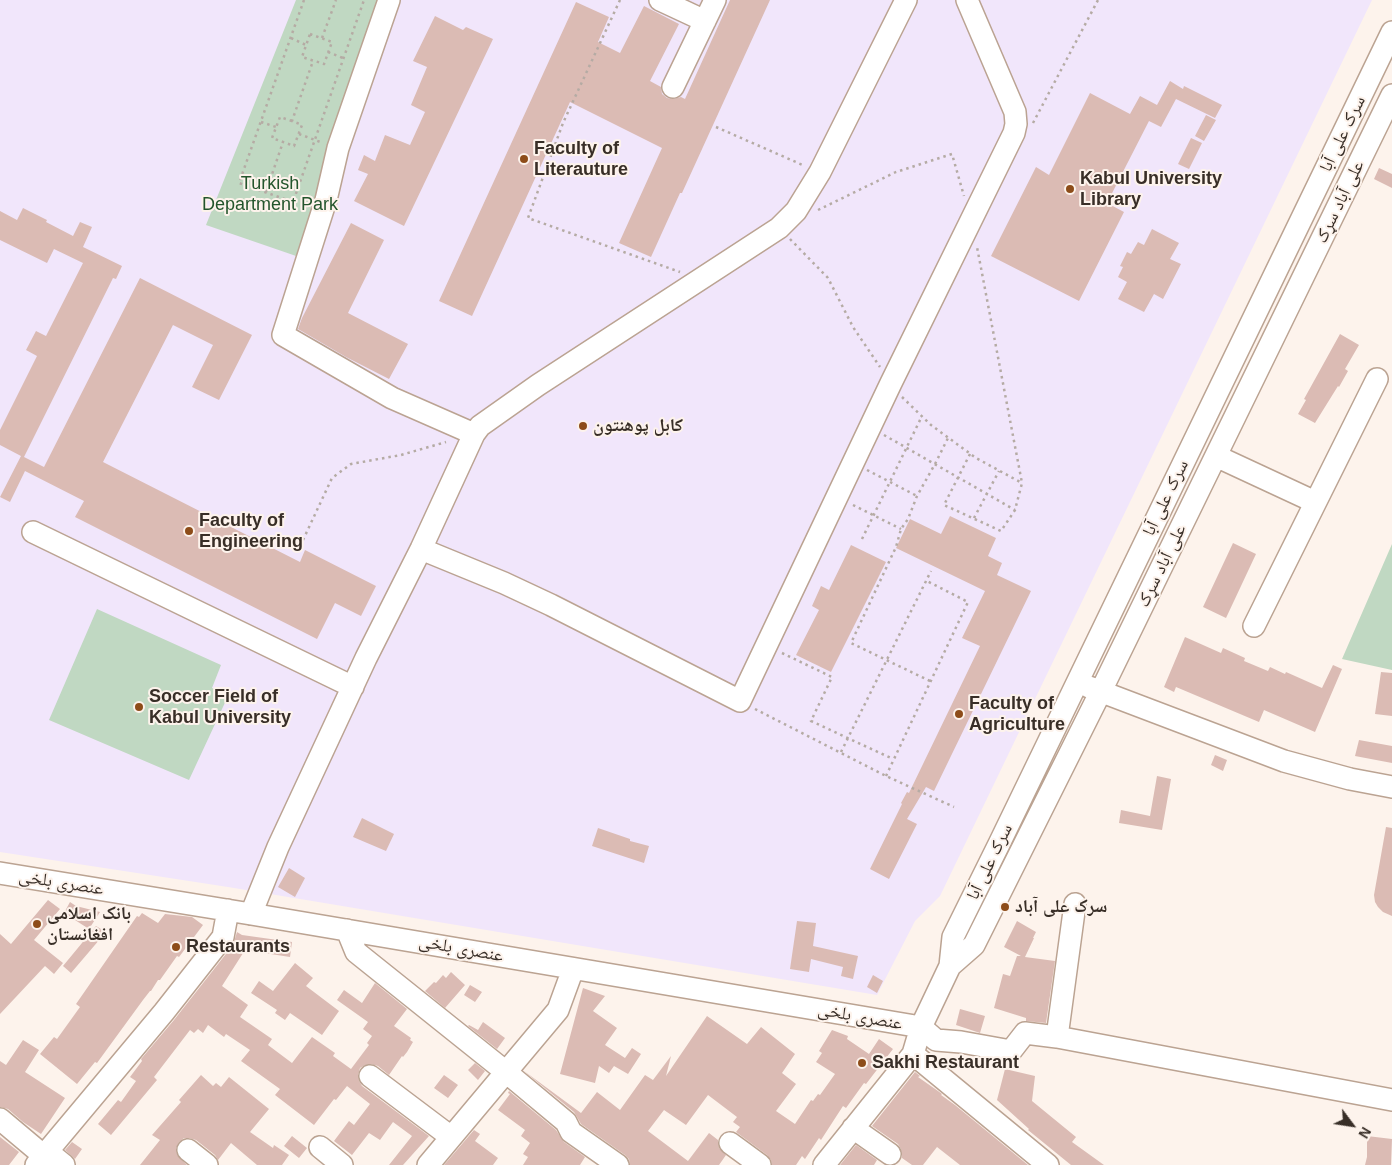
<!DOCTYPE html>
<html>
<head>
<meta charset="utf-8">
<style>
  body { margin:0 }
  #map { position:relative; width:1392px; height:1165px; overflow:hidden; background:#fdf3ec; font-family:Arial,sans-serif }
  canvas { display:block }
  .north { position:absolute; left:1327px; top:1100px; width:50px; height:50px; -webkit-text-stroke:4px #fdf3ec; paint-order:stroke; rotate:121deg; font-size:14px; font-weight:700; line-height:20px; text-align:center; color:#382e27 }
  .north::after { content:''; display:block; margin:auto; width:18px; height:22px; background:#382e27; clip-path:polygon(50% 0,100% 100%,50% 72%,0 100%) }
</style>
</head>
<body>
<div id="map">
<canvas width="1392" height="1165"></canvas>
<div class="north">N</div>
</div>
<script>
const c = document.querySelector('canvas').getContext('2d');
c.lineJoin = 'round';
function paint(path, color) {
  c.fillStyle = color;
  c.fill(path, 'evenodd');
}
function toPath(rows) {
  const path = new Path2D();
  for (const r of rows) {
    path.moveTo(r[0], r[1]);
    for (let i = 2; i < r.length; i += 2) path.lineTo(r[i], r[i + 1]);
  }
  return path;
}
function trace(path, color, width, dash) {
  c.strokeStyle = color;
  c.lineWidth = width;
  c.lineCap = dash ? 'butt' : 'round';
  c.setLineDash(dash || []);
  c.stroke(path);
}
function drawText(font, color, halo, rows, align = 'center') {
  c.font = font + ' Arial,"Noto Naskh Arabic",sans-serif';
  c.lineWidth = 4;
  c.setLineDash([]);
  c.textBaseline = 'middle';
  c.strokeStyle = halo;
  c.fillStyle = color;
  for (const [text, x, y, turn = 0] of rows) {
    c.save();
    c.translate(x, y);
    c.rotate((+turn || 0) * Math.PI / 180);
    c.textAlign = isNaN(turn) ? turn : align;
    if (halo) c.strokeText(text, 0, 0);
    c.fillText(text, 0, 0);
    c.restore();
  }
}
const education = toPath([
  [0,0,1372,0,940,896,915,921,877,995,228,887,0,852]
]);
const green = toPath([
  [296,0,384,0,299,257,206,225],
  [1392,544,1392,670,1342,659],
  [97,609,221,665,212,688,229,694,189,780,49,720]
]);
const building = toPath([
  [730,0,770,0,682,193,680,193,651,257,619,243,662,148,570,102,472,316,439,301,576,2,609,17,598,42,620,53,644,6,679,24,650,81,661,87,662,94,667,98,673,99,681,97,685,99],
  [435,16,463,30,466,27,493,39,404,226,354,201,368,174,358,170,364,155,375,161,385,135,410,145,425,112,411,105,427,67,413,61],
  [1170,81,1183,89,1184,86,1222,105,1215,118,1176,99,1161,127,1149,121,1107,203,1124,212,1079,301,991,256,1036,167,1049,175,1090,93,1130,114,1140,96,1157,105],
  [1206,115,1216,120,1204,141,1195,136],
  [1191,138,1202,143,1189,169,1178,164],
  [1379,168,1392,174,1392,188,1374,179],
  [23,208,47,220,46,222,73,236,80,222,92,227,83,247,122,266,116,279,113,278,24,457,44,467,140,278,252,335,219,400,192,387,213,345,173,325,103,462,300,562,305,550,376,586,361,616,335,603,317,639,75,517,84,501,25,471,10,502,0,497,21,456,0,445,0,430,37,356,26,350,36,331,46,336,83,263,54,249,47,263,0,240,0,211,17,220],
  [351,223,384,240,348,313,408,344,389,379,346,357,298,329,302,318],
  [1152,229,1179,243,1170,259,1181,264,1163,299,1154,294,1144,312,1118,299,1127,282,1118,277,1123,267,1120,266,1127,252,1131,254,1138,242,1144,245],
  [1340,334,1359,345,1345,369,1348,371,1339,387,1338,386,1315,423,1298,414,1306,400,1304,399],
  [950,516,996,538,988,556,1002,563,997,575,1031,591,934,791,926,787,907,819,917,824,889,879,870,869,902,804,901,803,907,792,909,793,980,646,962,638,985,591,896,548,910,519,941,534],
  [1233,543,1256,554,1226,618,1203,607],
  [851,545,886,562,831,672,796,655,819,610,812,606,821,586,829,590],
  [1185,637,1221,653,1223,648,1245,658,1244,661,1268,671,1270,667,1285,674,1286,672,1322,688,1333,665,1342,669,1315,732,1264,710,1259,722,1176,687,1174,692,1164,687],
  [1381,672,1392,673,1392,716,1375,714],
  [1359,740,1392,746,1392,763,1355,756],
  [1215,755,1227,760,1223,771,1211,765],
  [1157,776,1171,779,1162,830,1119,823,1121,810,1150,816],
  [362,818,394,834,386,851,353,837],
  [1386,827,1392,828,1392,916,1383,912,1378,907,1375,902,1374,895],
  [598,828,630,839,630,841,649,846,644,863,592,846],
  [289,868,305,878,295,897,278,887],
  [48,900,60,909,34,940,63,963,54,974,45,966,0,1014,0,934,11,944],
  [70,902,76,906,100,912,89,929,64,913],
  [142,913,158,923,165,914,192,917,203,925,179,957,177,956,160,980,158,980,151,991,150,991,143,1000,97,1063,95,1062,77,1084,40,1054,54,1037,57,1039,80,1007,76,1004,137,916,139,917],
  [797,921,816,923,813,946,858,956,853,979,841,976,843,967,811,959,809,972,790,969],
  [1017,921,1036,932,1033,938,1034,938,1025,957,1055,961,1046,1023,1026,1021,1026,1018,994,1008,1003,974,1010,976,1017,956,1021,956,1004,947],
  [96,926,106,932,71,973,63,966],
  [237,932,242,935,292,942,290,957,245,950,222,986,248,1005,240,1017,272,1039,268,1045,292,1063,312,1037,335,1053,333,1056,351,1069,369,1045,367,1043,372,1036,363,1029,368,1022,337,1000,344,990,362,1003,375,983,407,1009,394,1026,411,1038,410,1040,413,1042,407,1052,403,1057,402,1056,389,1075,378,1066,371,1064,365,1065,360,1068,358,1075,359,1081,362,1086,429,1136,403,1165,389,1165,412,1136,393,1122,380,1140,369,1133,352,1155,334,1141,349,1121,354,1125,370,1104,347,1086,336,1100,334,1099,314,1125,275,1095,280,1089,241,1061,250,1050,226,1034,224,1037,208,1025,203,1033,198,1029,194,1033,190,1030,154,1077,157,1080,111,1135,98,1124,118,1100,121,1102,136,1081,130,1077,142,1061,141,1059,174,1020,233,945],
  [295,963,313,978,306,986,339,1011,322,1035,290,1013,285,1020,275,1013,277,1010,251,993,259,981,273,991],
  [451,972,465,985,445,1008,425,991,434,982,436,983,443,975,446,978],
  [873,975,883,981,877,993,867,987],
  [470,985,482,992,475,1002,464,995],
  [583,988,605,996,593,1011,617,1028,605,1045,625,1058,632,1048,641,1054,628,1074,614,1066,609,1073,599,1066,595,1083,560,1074],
  [960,1009,985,1016,980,1033,956,1025],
  [707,1016,747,1044,761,1027,795,1054,782,1073,796,1084,776,1111,795,1124,811,1100,813,1101,818,1094,820,1095,835,1074,816,1062,822,1053,819,1051,832,1030,848,1036,847,1039,869,1054,879,1039,893,1049,866,1084,864,1083,846,1108,843,1106,821,1140,819,1138,805,1159,802,1156,796,1165,772,1165,771,1160,767,1155,736,1132,740,1127,733,1122,737,1117,708,1095,686,1125,664,1110,648,1131,688,1161,709,1133,718,1140,719,1148,726,1155,719,1165,630,1165,629,1159,625,1155,581,1124,574,1112,524,1071,581,1113,597,1092,620,1110,645,1075,653,1080,671,1056,666,1076],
  [483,1022,505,1038,497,1049,468,1026,469,1025,478,1030],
  [23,1040,39,1050,25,1072,65,1098,41,1134,23,1122,8,1109,0,1107,0,1061,6,1065],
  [475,1063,485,1071,478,1080,468,1070],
  [1005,1069,1035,1076,1032,1101,1076,1137,1072,1142,1104,1165,1071,1165,1028,1130,1029,1129,997,1100],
  [915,1072,920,1076,918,1077,938,1091,942,1094,941,1095,955,1105,1028,1165,960,1165,937,1147,923,1165,912,1165,902,1158,901,1149,898,1144,872,1126],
  [201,1075,213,1086,216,1083,221,1087,229,1077,269,1109,250,1132,273,1148,274,1145,289,1155,282,1165,257,1165,231,1143,218,1160,215,1155,196,1140,189,1138,184,1138,179,1142,176,1149,177,1155,187,1165,140,1165,160,1140,152,1135,181,1102,179,1100],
  [444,1075,458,1085,448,1098,434,1088],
  [509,1091,556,1130,564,1142,585,1157,580,1165,523,1165,528,1157,523,1154,530,1143,521,1136,525,1130,498,1110,510,1094,508,1093],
  [474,1130,480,1134,475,1141,498,1158,493,1165,444,1165],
  [292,1136,307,1148,299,1158,284,1146],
  [1367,1136,1392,1139,1391,1165,1365,1165,1367,1157],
  [0,1137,19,1152,9,1165,0,1165],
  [72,1142,82,1149,75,1159,65,1150],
  [856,1145,877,1160,874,1165,840,1165]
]);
const path = toPath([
  [304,0,239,183,293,202,364,0],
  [620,0,563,123,528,218,680,272],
  [310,34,332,42,324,64,302,57,310,34],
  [291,38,306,45],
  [322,38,336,0],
  [328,52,343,58],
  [292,121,280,117,272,138,294,146,302,125,292,121,313,61],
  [261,122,276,127],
  [1033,123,1098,0],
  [716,127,805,166],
  [299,134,323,143],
  [266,192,283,142],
  [818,210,896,172,952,154,964,196],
  [790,239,828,278,853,327,880,367],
  [902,397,931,425,976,458,1022,483],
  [884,435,1015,510],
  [970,454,944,505,1001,531,1015,510,1022,483,977,247],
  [867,470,917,496],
  [853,505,901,529],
  [974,518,999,471],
  [862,539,922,416],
  [303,540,332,478,351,464,401,455,446,442],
  [782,653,832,677,811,721,893,759],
  [930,681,851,643,896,547,901,529,908,519,917,496,935,464,948,438],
  [755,709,886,776,954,807],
  [841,752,931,571],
  [886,776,968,602,927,581]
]);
const minor = toPath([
  [389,0,338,148,326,200,283,335,392,398,474,434],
  [660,0,705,21],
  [673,87,715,0],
  [1216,456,1315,502],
  [33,532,353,687],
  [421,549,504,583,551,605,740,701,891,383,1014,133,1016,124,1015,112,967,0],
  [1254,626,1377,379],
  [1089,687,1284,761,1350,779,1392,787],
  [0,873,251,914,921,1027,936,1040,961,1042,1011,1051,1025,1033,1057,1037,1392,1100],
  [251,914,278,847,366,658,421,549,474,434,480,426,538,385,779,228,796,211,820,172,906,0],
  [347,930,356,952,506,1072,566,1122,571,1132,618,1165],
  [950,966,953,937,999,844,1392,32],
  [1057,1037,1075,904],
  [913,1054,1048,1165],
  [370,1076,451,1137],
  [0,1119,44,1156],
  [853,1128,890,1154],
  [730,1143,760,1165],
  [320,1147,342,1165],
  [188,1150,207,1165],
  [48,1152,64,1165],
  [36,1165,164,1012,223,937,228,910],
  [428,1165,558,1010,573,969],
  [824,1165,913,1054,921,1027,950,966,974,945,1101,691,1392,95]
]);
const markers = [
  [524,159,5,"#8d4c19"],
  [1070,189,5,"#8d4c19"],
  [583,426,5,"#8d4c19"],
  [189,531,5,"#8d4c19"],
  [139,707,5,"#8d4c19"],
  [959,714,5,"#8d4c19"],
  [1005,907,5,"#8d4c19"],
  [37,924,5,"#8d4c19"],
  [176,947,5,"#8d4c19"],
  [862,1063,5,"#8d4c19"]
];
const streetNames = [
  ["سرک علی آبا",1343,134,-64],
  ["علی آباد سړک",1340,202,-64],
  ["سرک علی آبا",1166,498,-64],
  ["علی آباد سړک",1162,566,-64],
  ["سرک علی آبا",990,862,-64],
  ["عنصری بلخی",61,883,9],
  ["عنصری بلخی",461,949,10],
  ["عنصری بلخی",860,1017,10]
];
const poiNames = [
  ["Faculty of",534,149],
  ["Literauture",534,170],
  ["Kabul University",1080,179],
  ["Library",1080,200],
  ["کابل پوهنتون",593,426],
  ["Faculty of",199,521],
  ["Engineering",199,542],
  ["Soccer Field of",149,697],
  ["Kabul University",149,718],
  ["Faculty of",969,704],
  ["Agriculture",969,725],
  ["سرک علی آباد",1015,907],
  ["بانک اسلامی",47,914],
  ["افغانستان",47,935],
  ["Restaurants",186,947],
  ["Sakhi Restaurant",872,1063]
];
const parkNames = [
  ["Turkish",270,184],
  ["Department Park",270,205]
];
paint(education, '#f1e6fb');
paint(green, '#c0d8c2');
paint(building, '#dbbbb4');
trace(minor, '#bba392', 24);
trace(path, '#b5aba4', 2.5, [2.5, 4]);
trace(minor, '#fff', 21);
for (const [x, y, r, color] of markers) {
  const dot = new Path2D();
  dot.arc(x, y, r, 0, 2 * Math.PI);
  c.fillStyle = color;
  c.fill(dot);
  trace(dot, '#fdf3ec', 2);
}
drawText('18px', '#382e27', '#fdf3ec', streetNames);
drawText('bold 18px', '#382e27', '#fdf3ec', poiNames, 'left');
drawText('18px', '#23552c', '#fdf3ec', parkNames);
</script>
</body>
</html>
